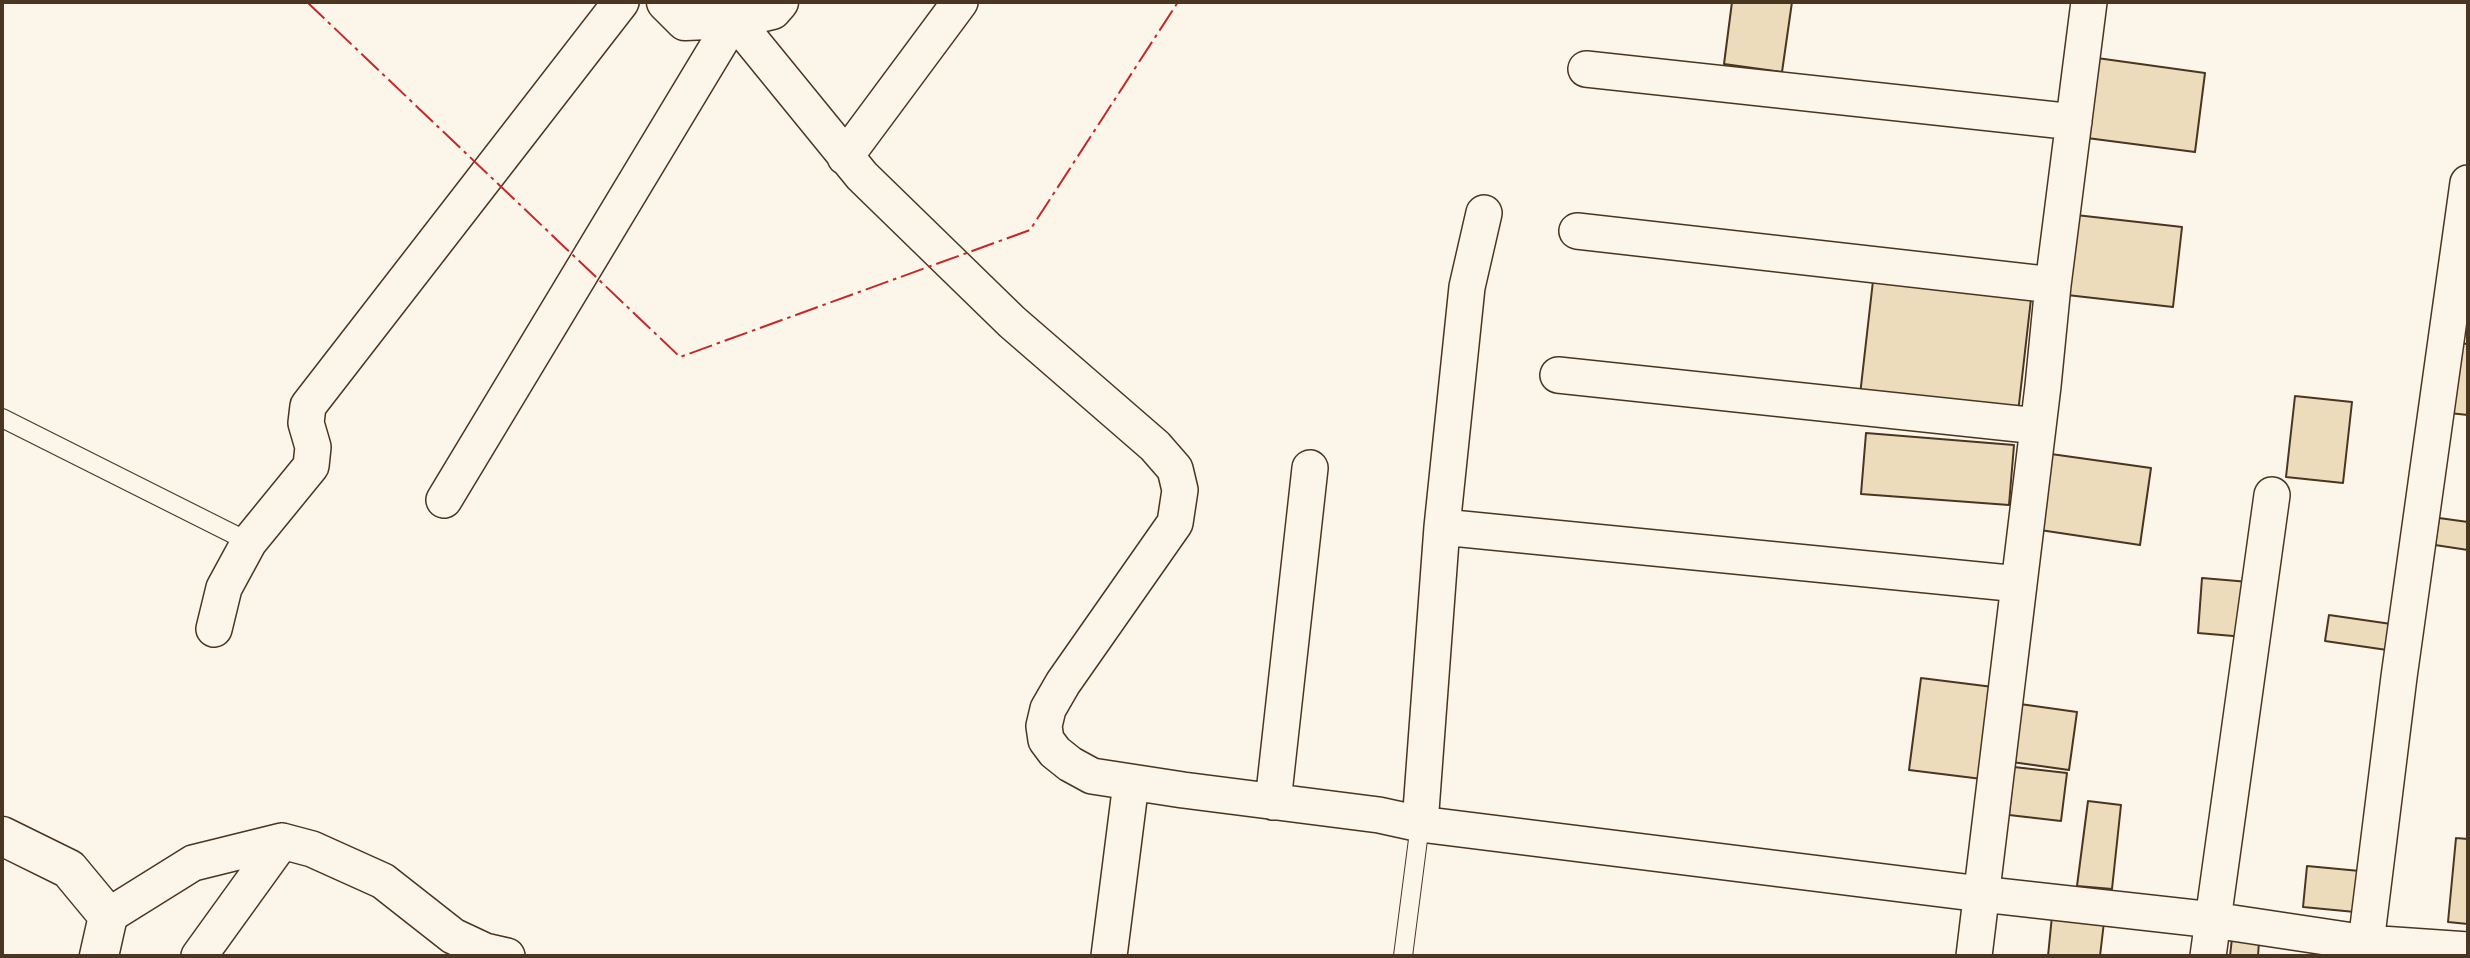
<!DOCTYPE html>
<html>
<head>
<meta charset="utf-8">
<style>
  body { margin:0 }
  #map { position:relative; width:2470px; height:958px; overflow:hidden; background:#fbf6e9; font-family:Raleway,sans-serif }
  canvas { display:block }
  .frame { position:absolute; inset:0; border:4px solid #4a3520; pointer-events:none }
</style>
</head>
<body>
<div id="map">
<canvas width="2470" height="958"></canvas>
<div class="frame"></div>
</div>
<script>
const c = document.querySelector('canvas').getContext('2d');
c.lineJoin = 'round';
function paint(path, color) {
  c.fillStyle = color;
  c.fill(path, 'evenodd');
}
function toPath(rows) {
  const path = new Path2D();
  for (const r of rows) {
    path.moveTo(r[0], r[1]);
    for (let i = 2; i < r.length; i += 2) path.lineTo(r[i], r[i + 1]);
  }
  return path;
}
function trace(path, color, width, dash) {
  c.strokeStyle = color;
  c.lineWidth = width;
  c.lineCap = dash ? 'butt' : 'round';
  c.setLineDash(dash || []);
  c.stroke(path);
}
const building = toPath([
  [1732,2,1792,2,1782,72,1724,64,1732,2],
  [2097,58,2205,73,2195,152,2087,138,2097,58],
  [2076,215,2182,227,2173,307,2067,295,2076,215],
  [1874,272,2032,290,2018,413,1860,395,1874,272],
  [2458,343,2468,344,2468,415,2449,413,2458,343],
  [2295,396,2352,402,2343,483,2286,477,2295,396],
  [1866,433,2014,445,2009,505,1861,494,1866,433],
  [2051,454,2151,468,2140,545,2040,530,2051,454],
  [2439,518,2468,522,2468,550,2435,545,2439,518],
  [2202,578,2249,582,2245,637,2198,633,2202,578],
  [2329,615,2398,625,2394,651,2325,641,2329,615],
  [1921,678,1993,687,1982,779,1909,770,1921,678],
  [2020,704,2077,712,2069,770,2012,762,2020,704],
  [2014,767,2067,773,2061,821,2009,815,2014,767],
  [2088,801,2121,805,2112,889,2077,886,2088,801],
  [2456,838,2468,839,2468,924,2448,922,2456,838],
  [2307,866,2360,871,2355,912,2303,907,2307,866],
  [2052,916,2104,922,2100,956,2048,956,2052,916],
  [2232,938,2259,941,2258,956,2230,956,2232,938]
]);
const service = toPath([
  [2,418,249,542],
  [1403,956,1420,824]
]);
const minor = toPath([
  [1586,69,2074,122],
  [845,157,960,2],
  [1577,231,2053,285],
  [1558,375,2038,426],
  [444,500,734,19,862,176,1012,322,1155,446,1175,469,1180,490,1175,523,1063,683,1048,709,1044,726,1046,740,1055,752,1070,764,1092,776,1183,790,1379,815,1420,824,1981,894,2213,920,2366,943,2468,950],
  [1442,527,2019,584],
  [214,629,224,588,249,542,311,466,313,447,306,423,308,406,621,2],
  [1273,802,1310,468],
  [1420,824,1442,527,1467,287,1484,213],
  [108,916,193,863,282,841,312,849,383,881,453,936,485,951,507,956],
  [2366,943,2399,677,2468,183],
  [199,956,282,841],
  [1109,956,1131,783],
  [1974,956,2043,386,2053,285,2089,2],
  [2208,956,2272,495]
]);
const tertiary = toPath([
  [666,2,685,21,734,19,772,10,779,2],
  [2,836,69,869,108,916,99,956]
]);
const power = toPath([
  [307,2,680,357,1030,230,1178,2]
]);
paint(building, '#ecdcbc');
trace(building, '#4a3520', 2);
trace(service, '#4a3520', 20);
trace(minor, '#4a3520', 38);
trace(tertiary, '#4a3520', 41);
trace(service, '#fbf6e9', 18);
trace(minor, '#fbf6e9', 35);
trace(tertiary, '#fbf6e9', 38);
trace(power, '#c62828', 2, [24, 5, 3.5, 5]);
</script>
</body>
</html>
